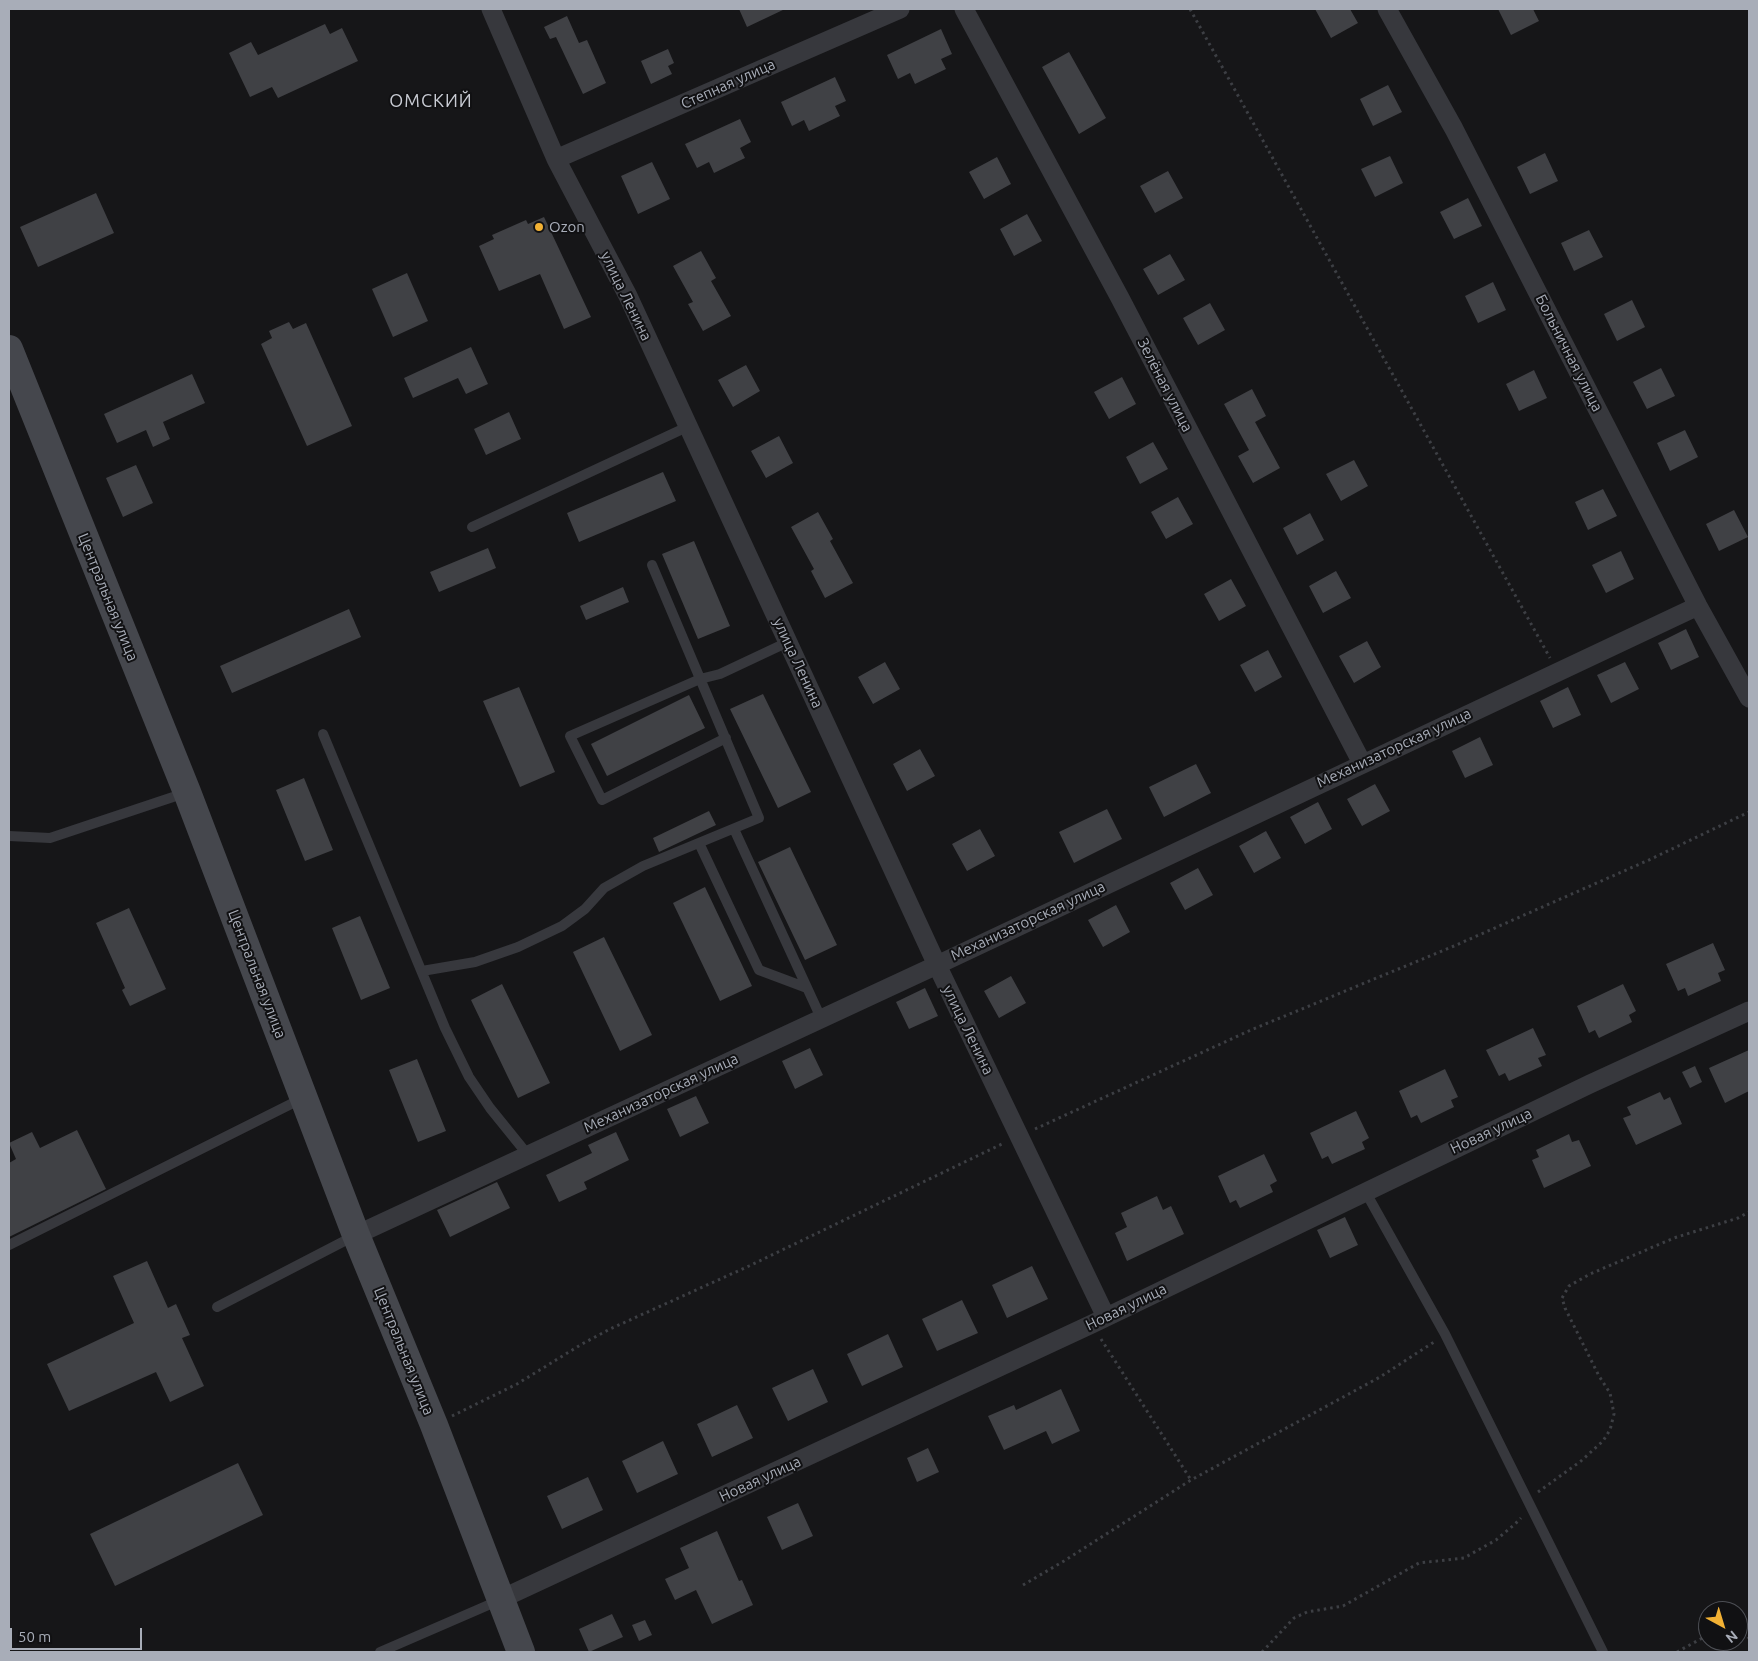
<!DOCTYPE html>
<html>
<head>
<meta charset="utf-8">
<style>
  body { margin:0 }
  #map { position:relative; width:1758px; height:1661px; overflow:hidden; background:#161618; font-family:Ubuntu,sans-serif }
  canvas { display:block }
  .frame { position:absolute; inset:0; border:10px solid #a8adb8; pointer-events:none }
  .north { position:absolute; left:1698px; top:1601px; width:50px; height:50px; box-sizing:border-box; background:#111113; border:1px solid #4d4f55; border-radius:50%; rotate:141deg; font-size:14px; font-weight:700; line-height:20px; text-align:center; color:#a8adb8 }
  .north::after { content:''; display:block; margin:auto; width:18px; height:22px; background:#f2b134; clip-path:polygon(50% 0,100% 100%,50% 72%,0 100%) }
  .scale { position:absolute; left:10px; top:1628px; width:132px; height:22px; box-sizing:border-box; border:2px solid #a8adb8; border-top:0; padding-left:6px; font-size:15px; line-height:18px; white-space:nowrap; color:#a8adb8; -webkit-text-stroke:4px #111113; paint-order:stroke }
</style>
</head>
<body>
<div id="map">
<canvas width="1758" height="1661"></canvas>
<div class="frame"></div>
<div class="north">N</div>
<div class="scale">50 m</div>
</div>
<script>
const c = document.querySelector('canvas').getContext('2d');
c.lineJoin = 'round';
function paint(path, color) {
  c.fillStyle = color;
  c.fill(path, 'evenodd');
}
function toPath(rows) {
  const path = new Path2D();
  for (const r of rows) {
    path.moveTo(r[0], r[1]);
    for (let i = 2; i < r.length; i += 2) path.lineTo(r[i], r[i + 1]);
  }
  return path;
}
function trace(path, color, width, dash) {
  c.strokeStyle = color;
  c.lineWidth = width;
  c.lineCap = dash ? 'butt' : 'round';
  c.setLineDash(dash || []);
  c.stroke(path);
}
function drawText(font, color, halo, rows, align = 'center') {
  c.font = font + ' Ubuntu,sans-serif';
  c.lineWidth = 4;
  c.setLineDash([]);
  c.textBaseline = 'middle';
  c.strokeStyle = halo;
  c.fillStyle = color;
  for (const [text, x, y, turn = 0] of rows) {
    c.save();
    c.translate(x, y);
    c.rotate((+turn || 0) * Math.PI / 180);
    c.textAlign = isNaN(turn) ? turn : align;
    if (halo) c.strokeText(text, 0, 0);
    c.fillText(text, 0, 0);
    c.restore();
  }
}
const building = toPath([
  [739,9,785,9,747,27],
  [1315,9,1350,9,1358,23,1331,38],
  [1498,9,1533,9,1539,21,1511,35],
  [567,16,579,43,587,40,606,83,583,94,556,37,550,39,544,27],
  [325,24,330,34,342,28,358,61,278,98,272,87,250,97,229,53,251,42,258,55],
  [941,29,952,54,941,59,946,69,915,84,910,73,898,79,887,55],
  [668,49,674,63,668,66,672,74,651,84,641,61],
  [1069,52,1106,118,1079,134,1042,67],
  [835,77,846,101,835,106,840,116,809,131,804,120,792,126,781,102],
  [1388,85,1402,112,1373,126,1360,99],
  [740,119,751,142,740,148,745,158,714,173,709,162,697,168,685,144],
  [1545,153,1558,181,1530,194,1517,167],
  [1390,156,1403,183,1375,197,1361,169],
  [997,157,1011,184,984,199,969,172],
  [652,162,670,199,638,214,621,176],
  [1168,171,1183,198,1155,213,1140,186],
  [96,193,114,233,38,267,20,227],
  [1468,198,1482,226,1454,239,1440,212],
  [1027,214,1042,241,1014,256,1000,229],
  [544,217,591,317,564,329,540,274,499,291,479,246,494,239,492,235,526,220,528,224],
  [1589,230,1603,257,1574,271,1561,243],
  [701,251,716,278,711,281,731,316,703,331,688,304,693,302,673,266],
  [1170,254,1185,280,1158,295,1143,269],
  [407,273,428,321,393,337,372,289],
  [1493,282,1506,310,1478,323,1465,296],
  [1632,300,1645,327,1617,341,1604,314],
  [1210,303,1225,330,1198,345,1183,318],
  [289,322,293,329,306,323,352,426,307,446,261,344,272,338,269,331],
  [471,347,488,384,466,394,458,378,413,398,404,378],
  [746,365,760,391,733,407,718,380],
  [1661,368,1675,396,1647,409,1633,382],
  [1534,370,1547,398,1519,411,1506,384],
  [192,374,205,403,163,422,170,439,153,447,146,430,117,443,104,414],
  [1122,377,1136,404,1109,419,1094,392],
  [1252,389,1266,416,1255,422,1280,468,1253,483,1238,456,1249,450,1224,404],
  [509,412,521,439,486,455,474,429],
  [1685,430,1698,457,1670,471,1657,443],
  [779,436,793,463,766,478,751,451],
  [1153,442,1168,469,1140,484,1126,457],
  [1354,460,1368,486,1341,501,1326,474],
  [136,465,153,503,123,517,106,478],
  [663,472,676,501,579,542,567,513],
  [1603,489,1617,516,1588,530,1575,502],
  [1178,497,1193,524,1166,539,1151,512],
  [1734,510,1748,537,1719,551,1706,524],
  [818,512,833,539,830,541,853,583,825,598,811,571,814,569,791,527],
  [1310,513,1324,540,1297,555,1283,528],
  [694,541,730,626,698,639,662,554],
  [488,548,496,568,439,592,430,572],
  [1621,551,1634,579,1606,593,1592,565],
  [1336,571,1351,598,1323,613,1309,586],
  [1231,579,1246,606,1219,621,1204,594],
  [623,587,629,602,586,620,580,606],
  [349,609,361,637,232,693,220,666],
  [1686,629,1699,657,1671,670,1658,643],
  [1367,641,1381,667,1354,683,1339,656],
  [1268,650,1282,677,1255,692,1240,665],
  [885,662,900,689,873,704,858,677],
  [1625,662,1639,689,1611,703,1597,675],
  [519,687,555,772,520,787,483,701],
  [1568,687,1581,715,1553,728,1540,701],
  [763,694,811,792,778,808,730,709],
  [689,695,705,728,607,776,591,744],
  [1480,737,1493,765,1465,778,1452,751],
  [920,749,935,776,907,791,893,764],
  [1196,764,1211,793,1164,817,1149,787],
  [304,778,333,850,305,861,276,790],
  [1375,784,1390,811,1362,826,1347,799],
  [1318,802,1332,829,1305,844,1290,817],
  [1107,809,1122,839,1074,863,1059,832],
  [709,811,716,825,659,852,653,838],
  [980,829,995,856,967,871,952,844],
  [1266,831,1281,858,1254,873,1239,846],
  [790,847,837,945,805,960,758,862],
  [1198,868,1213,895,1185,910,1170,883],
  [705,887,752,986,720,1001,673,903],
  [1116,905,1130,932,1103,947,1088,920],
  [129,908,166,989,130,1006,122,990,125,988,96,923],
  [360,916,390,988,361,1000,332,928],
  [604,937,652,1035,620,1051,573,952],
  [1713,943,1725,970,1718,973,1721,981,1688,996,1685,988,1678,991,1666,964],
  [1011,976,1026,1003,999,1018,984,991],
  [502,984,550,1083,518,1098,471,1000],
  [1623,984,1636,1011,1629,1015,1632,1022,1599,1038,1595,1030,1589,1033,1577,1006],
  [925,988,938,1016,909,1029,896,1002],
  [1533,1028,1546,1055,1538,1058,1542,1066,1509,1081,1505,1073,1499,1076,1486,1050],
  [810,1048,823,1075,795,1089,782,1061],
  [1749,1050,1749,1091,1725,1103,1709,1068],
  [417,1059,446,1131,418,1142,389,1070],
  [1695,1066,1702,1082,1690,1088,1682,1072],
  [1445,1069,1458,1097,1451,1100,1454,1107,1421,1123,1417,1115,1411,1118,1399,1091],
  [1660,1092,1664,1100,1670,1097,1682,1124,1636,1145,1623,1118,1631,1115,1627,1107],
  [696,1096,709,1123,680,1137,667,1109],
  [1356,1111,1369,1138,1362,1142,1365,1149,1332,1164,1328,1156,1322,1159,1310,1133],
  [77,1130,106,1189,9,1237,9,1163,16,1159,9,1143,32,1132,40,1148],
  [616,1132,629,1160,584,1182,587,1189,559,1202,546,1175,592,1153,588,1145],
  [1569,1134,1572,1142,1579,1140,1591,1166,1544,1188,1532,1160,1539,1157,1536,1150],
  [1264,1154,1277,1181,1270,1185,1273,1192,1240,1208,1236,1200,1230,1203,1218,1176],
  [497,1182,510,1208,450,1237,437,1210],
  [1157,1196,1163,1210,1171,1206,1184,1234,1127,1261,1115,1233,1127,1227,1121,1213],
  [1345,1217,1358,1245,1330,1258,1317,1230],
  [147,1261,168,1308,176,1304,190,1335,182,1338,204,1386,170,1402,156,1372,69,1411,47,1364,134,1323,113,1276],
  [1032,1266,1048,1299,1007,1318,992,1285],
  [962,1300,978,1333,937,1351,922,1319],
  [888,1334,903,1367,862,1386,847,1354],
  [813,1369,828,1402,788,1421,772,1388],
  [1061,1389,1080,1431,1052,1444,1046,1431,1004,1450,988,1416,1014,1405,1016,1410],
  [737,1405,753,1438,712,1457,697,1424],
  [663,1441,678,1474,637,1493,622,1461],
  [928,1448,939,1472,917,1482,907,1458],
  [238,1463,263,1515,115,1586,90,1534],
  [588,1477,603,1510,562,1529,547,1496],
  [798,1503,813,1536,782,1550,767,1517],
  [717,1531,739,1581,742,1580,753,1605,712,1624,696,1590,675,1600,665,1579,689,1568,680,1548],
  [612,1614,623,1637,589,1652,579,1629],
  [645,1620,652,1635,639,1641,632,1625]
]);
const path = toPath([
  [1190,9,1550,658],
  [1035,1129,1251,1030,1454,946,1651,859,1749,812],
  [1101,1339,1191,1480],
  [452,1416,517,1384,582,1344,610,1329,749,1266,1004,1143],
  [1538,1492,1581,1461,1603,1441,1610,1430,1614,1414,1610,1393,1599,1376,1565,1308,1562,1298,1569,1286,1590,1274,1674,1238,1738,1218,1749,1212],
  [1023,1585,1064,1561,1191,1480,1380,1377,1434,1342],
  [1738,1629,1742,1630,1749,1638],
  [1262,1652,1294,1618,1307,1612,1343,1606,1419,1563,1464,1558,1496,1540,1515,1524,1521,1518],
  [1677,1652,1708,1635]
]);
const lane = toPath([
  [472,527,687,427],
  [323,734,445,1028,469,1077,490,1108,528,1155],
  [726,738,602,800,570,736,700,679,720,674,788,642],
  [734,829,821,1018],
  [9,836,50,838,185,793],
  [699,843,759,970,807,988],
  [422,971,475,962,518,947,562,926,585,909,604,888,643,866,759,818,652,565],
  [1365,1191,1445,1334,1603,1652],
  [9,1245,303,1098],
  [217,1307,356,1235],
  [380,1652,500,1600]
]);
const street = toPath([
  [491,9,556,159,628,296,937,965,1106,1317],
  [964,9,1120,298,1362,763],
  [1387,9,1454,129,1698,606,1749,698],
  [556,159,900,9],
  [356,1235,937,965,1698,606],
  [501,1599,1092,1324,1590,1084,1749,1011]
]);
const secondary = toPath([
  [9,349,187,792,356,1235,434,1425,521,1652]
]);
const markers = [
  [539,227,5,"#f2b134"]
];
const streetNames = [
  ["Степная улица",728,84,-24],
  ["улица Ленина",626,296,64],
  ["Больничная улица",1569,353,63],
  ["Зелёная улица",1165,385,63],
  ["Центральная улица",108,597,68],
  ["улица Ленина",798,663,65],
  ["Механизаторская улица",1394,748,-25],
  ["Механизаторская улица",1028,921,-25],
  ["Центральная улица",257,974,69],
  ["улица Ленина",968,1030,64],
  ["Механизаторская улица",661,1093,-25],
  ["Новая улица",1491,1131,-25],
  ["Новая улица",1126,1307,-26],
  ["Центральная улица",404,1351,68],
  ["Новая улица",760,1479,-25]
];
const poiNames = [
  ["Ozon",549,227]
];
const quarterNames = [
  ["ОМСКИЙ",431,101]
];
paint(building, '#404145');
trace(path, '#3d3f44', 3, [2.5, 4]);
trace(lane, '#37383d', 10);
trace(street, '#37383d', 19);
trace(secondary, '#45474d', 28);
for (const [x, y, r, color] of markers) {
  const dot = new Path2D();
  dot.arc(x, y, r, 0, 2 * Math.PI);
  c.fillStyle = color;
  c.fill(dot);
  trace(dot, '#111113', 2);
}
drawText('15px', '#a8adb8', '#111113', streetNames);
drawText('15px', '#a8adb8', '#111113', poiNames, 'left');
c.letterSpacing = '1px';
drawText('18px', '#c9ccd4', '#111113', quarterNames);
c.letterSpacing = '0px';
</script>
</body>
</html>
